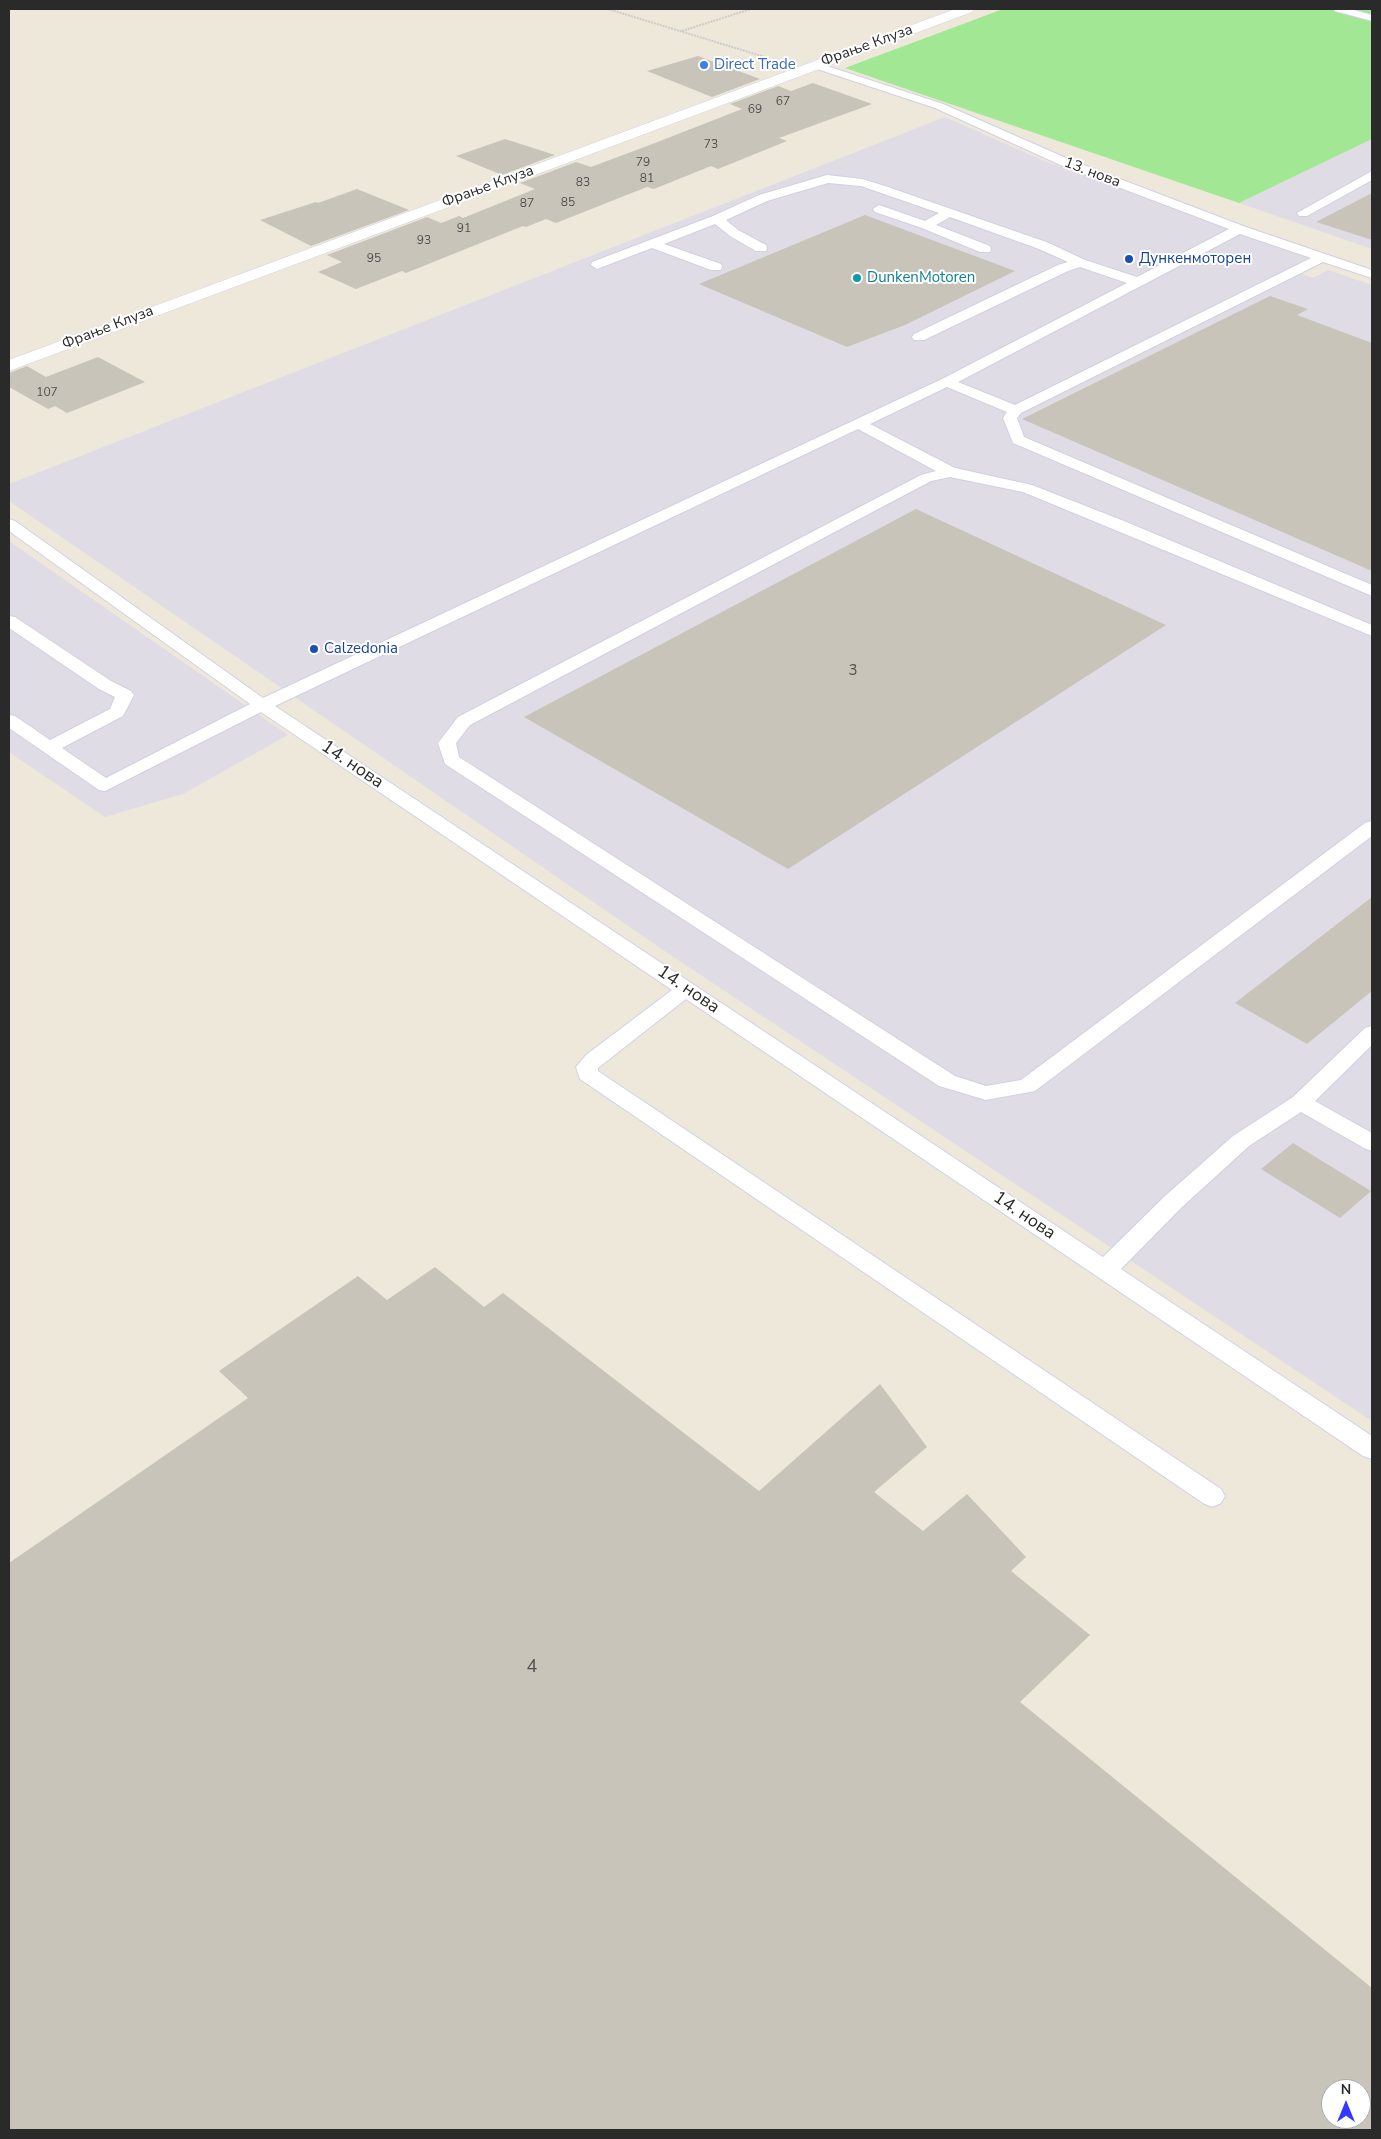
<!DOCTYPE html>
<html>
<head>
<meta charset="utf-8">
<style>
  body { margin:0 }
  #map { position:relative; width:1381px; height:2139px; overflow:hidden; background:#ede8da; font-family:"Nunito Sans",sans-serif }
  canvas { display:block }
  .frame { position:absolute; inset:0; border:10px solid #2a2a2a; pointer-events:none }
  .north { position:absolute; left:1321px; top:2079px; width:50px; height:50px; box-sizing:border-box; background:#fff; border:1px solid #aaa; border-radius:50%; rotate:0deg; font-size:14px; font-weight:700; line-height:20px; text-align:center; color:#2a2a2a }
  .north::after { content:''; display:block; margin:auto; width:18px; height:22px; background:#3539ff; clip-path:polygon(50% 0,100% 100%,50% 72%,0 100%) }
</style>
</head>
<body>
<div id="map">
<canvas width="1381" height="2139"></canvas>
<div class="frame"></div>
<div class="north">N</div>
</div>
<script>
const c = document.querySelector('canvas').getContext('2d');
c.lineJoin = 'round';
function paint(path, color) {
  c.fillStyle = color;
  c.fill(path, 'evenodd');
}
function toPath(rows) {
  const path = new Path2D();
  for (const r of rows) {
    path.moveTo(r[0], r[1]);
    for (let i = 2; i < r.length; i += 2) path.lineTo(r[i], r[i + 1]);
  }
  return path;
}
function trace(path, color, width, dash) {
  c.strokeStyle = color;
  c.lineWidth = width;
  c.lineCap = dash ? 'butt' : 'round';
  c.setLineDash(dash || []);
  c.stroke(path);
}
function drawText(font, color, halo, rows, align = 'center') {
  c.font = font + ' "Nunito Sans",sans-serif';
  c.lineWidth = 4;
  c.setLineDash([]);
  c.textBaseline = 'middle';
  c.strokeStyle = halo;
  c.fillStyle = color;
  for (const [text, x, y, turn = 0] of rows) {
    c.save();
    c.translate(x, y);
    c.rotate((+turn || 0) * Math.PI / 180);
    c.textAlign = isNaN(turn) ? turn : align;
    if (halo) c.strokeText(text, 0, 0);
    c.fillText(text, 0, 0);
    c.restore();
  }
}
const industrial = toPath([
  [945,117,1044,161,1312,256,1289,269,1313,278,1328,270,1372,285,1372,1421,669,954,9,501,9,484],
  [1372,139,1372,249,1239,203],
  [9,541,288,735,183,794,105,817,9,752]
]);
const green = toPath([
  [1003,9,1372,9,1372,139,1239,203,845,68]
]);
const building = toPath([
  [698,56,760,79,712,97,647,71],
  [813,83,872,104,779,138,787,141,718,169,711,166,654,189,647,187,556,223,546,219,526,227,523,226,406,273,402,271,356,289,318,272,342,262,327,255,427,217,441,223,459,216,463,218,535,189,520,183,576,162,591,167,655,143,742,109,730,104,778,86,791,91],
  [505,139,555,155,502,175,456,156],
  [357,189,409,210,311,246,260,220,316,202,318,203],
  [1372,193,1372,240,1316,222],
  [865,215,1015,271,905,325,847,347,699,284],
  [1270,296,1308,309,1297,315,1372,343,1372,571,1022,419],
  [98,357,145,382,67,413,55,406,48,409,9,387,9,373,27,366,46,377],
  [916,509,1166,625,788,869,524,717],
  [1372,897,1372,991,1307,1044,1235,1003],
  [1293,1143,1371,1191,1340,1218,1261,1169],
  [435,1267,484,1307,503,1293,759,1491,880,1384,927,1447,874,1492,923,1531,967,1494,1026,1557,1011,1571,1090,1635,1020,1702,1372,1988,1372,2130,9,2130,9,1563,248,1398,219,1371,358,1276,387,1300],
  [1331,2089,1361,2089,1361,2119,1331,2119]
]);
const path = toPath([
  [608,9,768,58],
  [682,31,751,9]
]);
const lane = toPath([
  [1334,9,1350,9,1372,15,1372,21,1335,11,1334,9],
  [815,62,943,104,1073,161,1243,226,1372,270,1372,278,1323,262,1021,413,1017,418,1024,437,1372,585,1372,596,1013,443,1003,418,1007,412,947,387,870,424,955,468,1032,485,1124,521,1372,625,1372,636,1023,492,950,477,931,481,470,725,456,743,459,757,955,1076,986,1086,1021,1080,1365,823,1372,821,1372,836,1035,1091,986,1100,939,1086,445,764,438,743,458,717,921,475,936,471,858,429,275,706,1103,1257,1165,1196,1233,1136,1293,1097,1365,1028,1372,1026,1372,1045,1315,1101,1372,1133,1372,1151,1364,1148,1301,1112,1249,1146,1181,1208,1121,1269,1372,1436,1372,1459,1363,1456,686,999,598,1068,598,1071,1221,1489,1225,1496,1221,1503,1212,1507,1203,1503,580,1079,576,1067,586,1055,672,990,261,712,105,791,99,790,9,728,9,715,15,716,50,740,110,709,115,697,99,689,9,628,9,616,15,617,111,681,131,691,134,695,123,716,62,748,106,778,250,704,9,531,9,519,15,521,263,698,942,379,1127,283,1080,267,1068,271,924,340,914,340,912,337,914,334,1058,265,1068,262,1039,249,950,217,936,225,990,246,991,249,990,252,980,252,922,228,875,212,873,209,879,205,925,221,939,213,861,186,828,183,767,201,726,220,738,230,766,245,767,248,766,251,756,251,730,236,715,224,664,244,721,264,722,267,721,270,711,270,652,248,597,269,591,265,592,262,713,216,759,195,827,175,862,179,885,186,1049,243,1085,260,1137,277,1229,229,1065,167,935,108,811,67,810,65,815,62],
  [1240,234,1311,258,1015,405,958,382,1240,234],
  [1372,171,1372,180,1307,216,1299,216,1297,213,1372,171]
]);
const secondary = toPath([
  [955,9,974,9,972,12,9,371,9,360,955,9]
]);
const markers = [
  [704,65,5,"#3f7fe0"],
  [1129,259,5,"#1a4fb4"],
  [857,278,5,"#0f9aa8"],
  [314,649,5,"#1a4fb4"]
];
const farNumbernames = [
  ["67",783,102],
  ["69",755,110],
  ["73",711,145],
  ["79",643,163],
  ["81",647,179],
  ["83",583,183],
  ["85",568,203],
  ["87",527,204],
  ["91",464,229],
  ["93",424,241],
  ["95",374,259],
  ["107",47,393]
];
const farStreetnames = [
  ["Фрање Клуза",867,46,-20],
  ["13. нова",1092,173,21],
  ["Фрање Клуза",488,187,-20],
  ["Фрање Клуза",108,328,-21]
];
const farShopnames = [
  ["Direct Trade",714,65]
];
const farTransitnames = [
  ["Дункенмоторен",1139,259],
  ["Calzedonia",324,649]
];
const farCulturenames = [
  ["DunkenMotoren",867,278]
];
const numberNames = [
  ["3",853,671]
];
const streetNames = [
  ["14. нова",352,765,34],
  ["14. нова",688,990,34],
  ["14. нова",1024,1216,34]
];
const nearNumbernames = [
  ["4",532,1668]
];
paint(industrial, '#e0dce5');
paint(green, '#a2e794');
paint(building, '#c8c4ba');
trace(lane, '#d0d0e3', 2);
trace(secondary, '#d0d0e3', 1);
trace(path, '#ccc', 2, [2, 1]);
paint(lane, '#fff');
paint(secondary, '#fff');
for (const [x, y, r, color] of markers) {
  const dot = new Path2D();
  dot.arc(x, y, r, 0, 2 * Math.PI);
  c.fillStyle = color;
  c.fill(dot);
  trace(dot, '#fff', 2);
}
drawText('12px', '#52504e', null, farNumbernames);
drawText('15px', '#2a2a2a', '#fff', farStreetnames);
drawText('15px', '#366cbe', '#fff', farShopnames, 'left');
drawText('15px', '#164399', '#fff', farTransitnames, 'left');
drawText('15px', '#0d838f', '#fff', farCulturenames, 'left');
drawText('15px', '#52504e', null, numberNames);
drawText('18px', '#2a2a2a', '#fff', streetNames);
drawText('18px', '#52504e', null, nearNumbernames);
</script>
</body>
</html>
